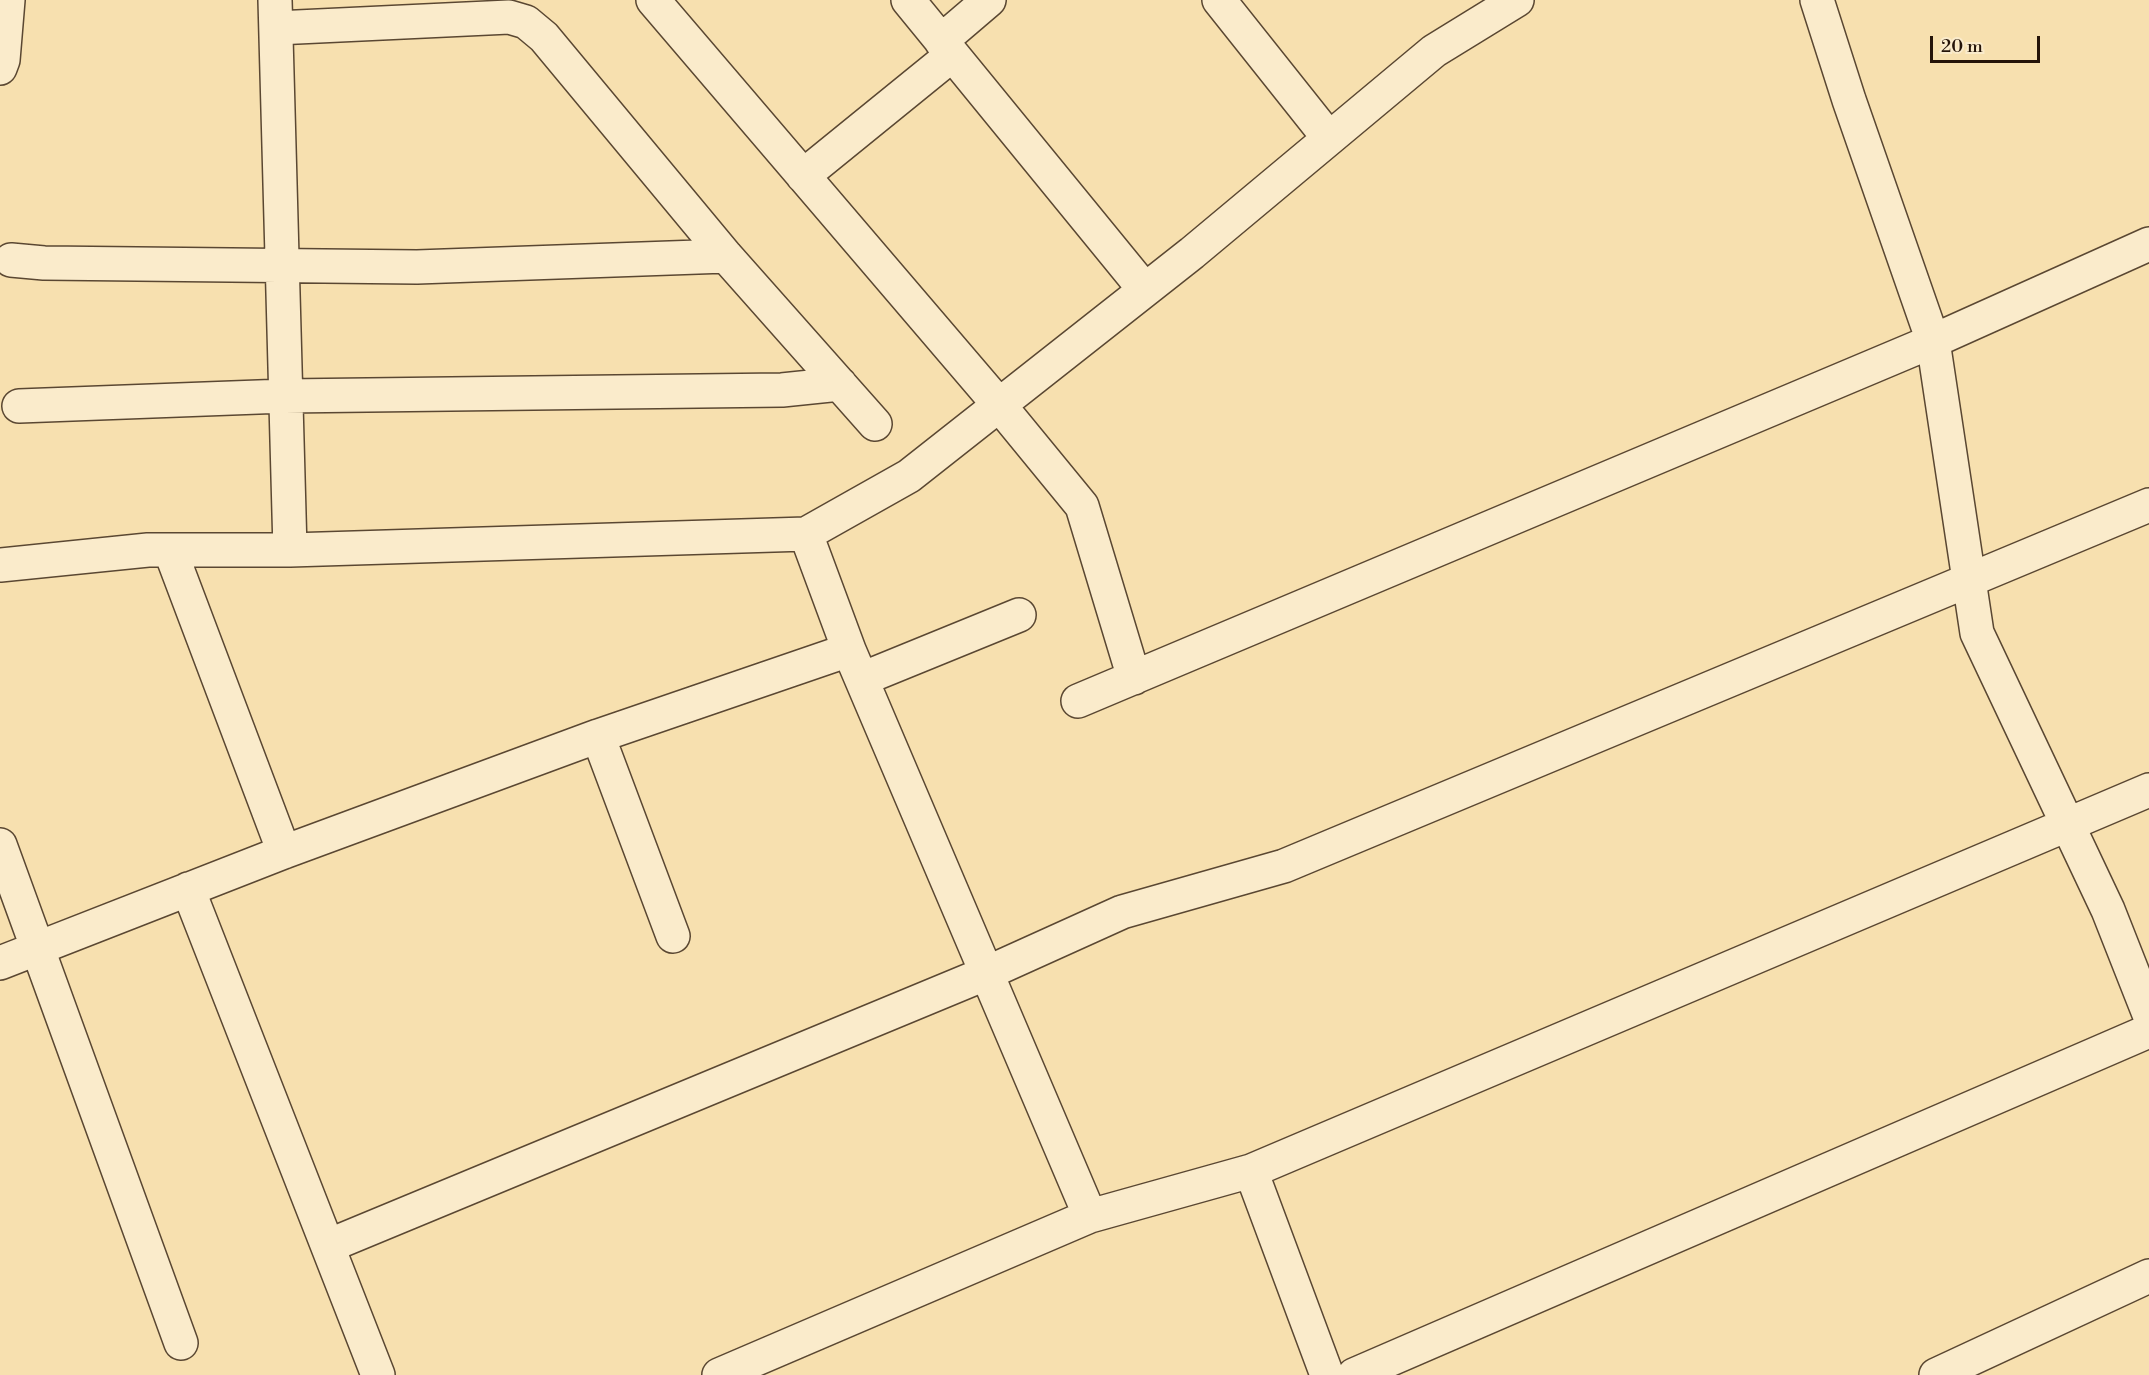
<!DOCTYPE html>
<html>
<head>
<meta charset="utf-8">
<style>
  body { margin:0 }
  #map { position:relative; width:2149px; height:1375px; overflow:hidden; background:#f7e0af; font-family:"Libre Bodoni",serif }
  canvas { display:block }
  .scale { position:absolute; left:1930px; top:36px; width:110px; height:27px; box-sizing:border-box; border:3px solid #251409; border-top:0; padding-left:8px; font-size:18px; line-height:21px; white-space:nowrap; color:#251409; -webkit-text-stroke:4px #faebcb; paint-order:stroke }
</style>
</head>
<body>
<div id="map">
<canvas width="2149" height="1375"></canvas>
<div class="scale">20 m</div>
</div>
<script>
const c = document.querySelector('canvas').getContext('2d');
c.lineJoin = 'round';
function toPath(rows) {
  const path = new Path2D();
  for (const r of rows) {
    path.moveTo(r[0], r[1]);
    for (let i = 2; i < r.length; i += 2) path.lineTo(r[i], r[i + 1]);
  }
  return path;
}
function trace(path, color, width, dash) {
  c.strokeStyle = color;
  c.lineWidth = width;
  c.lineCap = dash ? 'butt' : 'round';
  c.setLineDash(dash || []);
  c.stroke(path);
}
const minor = toPath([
  [275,0,290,550],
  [653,0,1000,406,1082,506,1134,678],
  [908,0,1145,290],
  [1219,0,1328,137],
  [1817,0,1849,100,1933,341,1977,633,2108,910,2149,1014],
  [276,28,509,17,526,22,544,37,726,256,875,424],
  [941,41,989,0],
  [803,176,952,55],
  [11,260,44,263,417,267,726,256],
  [19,406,285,396,782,390,840,384],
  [806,534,909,476,1192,253,1434,51,1517,0],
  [170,550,284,852],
  [0,565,148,550,290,550,806,534,849,650,1090,1216,1251,1171,1327,1375],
  [862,679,1019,615],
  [1078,701,1933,341,2149,244],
  [598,736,673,936],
  [0,845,181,1343],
  [188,889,378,1375],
  [0,963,284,852,598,736,849,650],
  [1251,1171,2149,790],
  [328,1246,987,973,1122,912,1284,866,2149,505],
  [719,1375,1090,1216],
  [1354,1375,2149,1031],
  [1936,1375,2149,1276]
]);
const tertiary = toPath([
  [0,68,3,60,8,0]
]);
trace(minor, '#5a4732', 36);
trace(tertiary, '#5a4732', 36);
trace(minor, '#faebcb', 33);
trace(tertiary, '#faebcb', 33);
</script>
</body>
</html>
